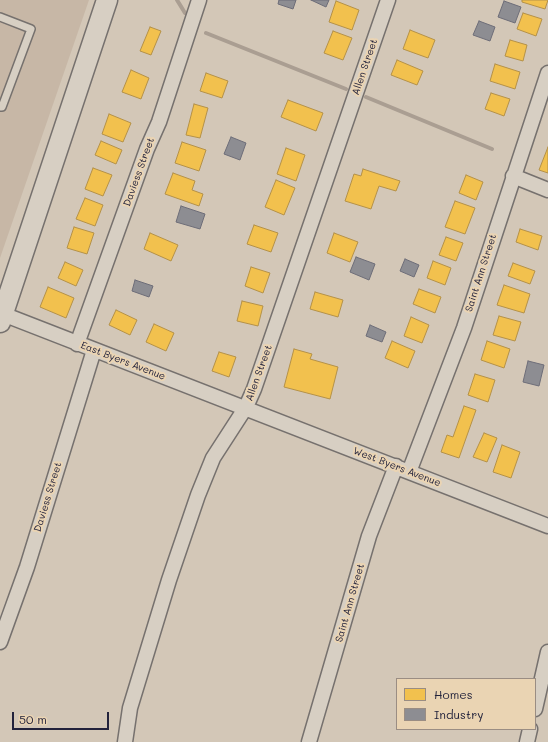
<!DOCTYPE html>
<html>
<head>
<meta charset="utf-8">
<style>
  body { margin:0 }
  #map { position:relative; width:548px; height:742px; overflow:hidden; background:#d3c7b7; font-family:Mali,sans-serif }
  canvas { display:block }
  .legend { position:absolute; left:396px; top:678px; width:140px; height:52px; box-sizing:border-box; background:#ead4b3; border:1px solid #9a8d83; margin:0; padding:5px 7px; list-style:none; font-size:12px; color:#22223b }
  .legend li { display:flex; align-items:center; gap:8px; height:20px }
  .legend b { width:20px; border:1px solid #9a8d83 }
  .scale { position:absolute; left:12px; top:712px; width:97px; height:18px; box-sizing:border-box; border:2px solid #22223b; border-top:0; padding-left:5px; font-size:12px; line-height:14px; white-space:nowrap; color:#22223b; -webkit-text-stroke:3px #ead4b3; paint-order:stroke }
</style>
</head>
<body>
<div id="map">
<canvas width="548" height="742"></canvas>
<ul class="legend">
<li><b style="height:11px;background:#f2c14e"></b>Homes</li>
<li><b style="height:11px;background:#8d8d92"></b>Industry</li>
</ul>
<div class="scale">50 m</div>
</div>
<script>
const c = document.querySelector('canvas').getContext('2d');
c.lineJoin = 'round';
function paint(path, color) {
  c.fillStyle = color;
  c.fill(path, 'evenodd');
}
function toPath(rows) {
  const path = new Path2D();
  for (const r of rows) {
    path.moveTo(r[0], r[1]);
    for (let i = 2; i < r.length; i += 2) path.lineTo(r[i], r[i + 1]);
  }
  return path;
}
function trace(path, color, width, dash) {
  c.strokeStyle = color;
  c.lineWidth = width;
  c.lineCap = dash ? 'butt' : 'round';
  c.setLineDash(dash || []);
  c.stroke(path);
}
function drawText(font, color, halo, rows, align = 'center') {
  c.font = font + ' Mali,sans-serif';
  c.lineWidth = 4;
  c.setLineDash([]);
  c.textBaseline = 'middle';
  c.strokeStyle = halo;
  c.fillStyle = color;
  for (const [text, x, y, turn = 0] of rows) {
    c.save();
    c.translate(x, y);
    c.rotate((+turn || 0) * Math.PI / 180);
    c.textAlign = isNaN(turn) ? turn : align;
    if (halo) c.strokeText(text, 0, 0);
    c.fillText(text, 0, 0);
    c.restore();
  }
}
const green = toPath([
  [0,0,89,0,0,258]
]);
const homes = toPath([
  [522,0,548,0,545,9,522,2,522,0],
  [336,1,359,10,352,30,329,22,336,1],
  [523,13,542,19,536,36,517,29,523,13],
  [150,27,161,31,151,55,140,51,150,27],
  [410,30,435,40,428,58,403,49,410,30],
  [333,31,352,38,343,60,324,53,333,31],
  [510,40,527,45,523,61,505,56,510,40],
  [397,60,423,71,417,85,391,75,397,60],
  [495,64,520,72,515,89,490,81,495,64],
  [131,70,149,78,141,99,122,92,131,70],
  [206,73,228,81,222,98,200,91,206,73],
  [491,93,510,99,504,116,485,109,491,93],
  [288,100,323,113,316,131,281,117,288,100],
  [194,104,208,108,200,138,186,135,194,104],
  [109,114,131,123,123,142,102,134,109,114],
  [101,141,122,150,116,164,95,155,101,141],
  [182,142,206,150,199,171,175,163,182,142],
  [548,147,548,173,539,170,548,147],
  [286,148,305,155,296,181,277,174,286,148],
  [93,168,112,175,103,196,85,189,93,168],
  [363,169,400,181,396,191,379,186,371,209,345,201,354,174,361,176,363,169],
  [173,173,195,181,192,190,203,194,199,206,165,194,173,173],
  [466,175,483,182,476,200,459,193,466,175],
  [276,180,295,188,284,215,265,207,276,180],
  [85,198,103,205,95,226,76,219,85,198],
  [455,201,475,208,465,234,445,227,455,201],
  [254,225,278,233,271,252,247,244,254,225],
  [74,227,94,233,87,254,67,248,74,227],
  [520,229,542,236,538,250,516,242,520,229],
  [150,233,178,245,171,261,144,249,150,233],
  [334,233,358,242,350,262,327,253,334,233],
  [446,237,463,243,456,261,439,255,446,237],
  [433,261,451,268,445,285,427,278,433,261],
  [65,262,83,270,76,286,58,278,65,262],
  [513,263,535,271,530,284,508,276,513,263],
  [251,267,270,273,263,293,245,286,251,267],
  [504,285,530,294,524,313,497,305,504,285],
  [48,287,74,298,66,318,40,307,48,287],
  [419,289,441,297,435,313,413,304,419,289],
  [315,292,343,300,338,317,310,309,315,292],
  [242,301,263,306,258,326,237,321,242,301],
  [116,310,137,320,130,335,109,325,116,310],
  [499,316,521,322,515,341,493,335,499,316],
  [411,317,429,325,422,343,404,336,411,317],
  [154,324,174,333,166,351,146,342,154,324],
  [392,341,415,351,408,368,385,358,392,341],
  [487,341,510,349,504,368,481,360,487,341],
  [294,349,312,354,310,359,338,367,330,399,284,387,294,349],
  [219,352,236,357,229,377,212,371,219,352],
  [475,374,495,380,488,402,468,395,475,374],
  [464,406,476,410,459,458,441,452,447,435,453,437,464,406],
  [484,433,497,438,487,462,473,457,484,433],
  [502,445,520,452,511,478,493,472,502,445]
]);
const industry = toPath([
  [279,0,296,0,293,9,278,4,279,0],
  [311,0,329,0,326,7,311,0],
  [504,1,521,7,515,23,498,17,504,1],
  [479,21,495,27,490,41,473,35,479,21],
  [231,137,246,143,240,160,224,154,231,137],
  [181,206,205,214,200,229,176,222,181,206],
  [356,257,375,264,369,280,350,272,356,257],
  [405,259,419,265,414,277,400,271,405,259],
  [135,280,153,286,149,297,132,291,135,280],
  [370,325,386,332,382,342,366,336,370,325],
  [528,361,544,365,539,386,523,382,528,361]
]);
const stream = toPath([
  [177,0,185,13],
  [206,33,346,89],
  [366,97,492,149]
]);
const lane = toPath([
  [0,17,31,29,2,107,0,107]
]);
const street = toPath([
  [513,176,548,190],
  [0,313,548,526],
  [77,344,147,149,159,122,199,0],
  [409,472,464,328,548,73],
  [0,642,27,567,94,350],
  [535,709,548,652],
  [125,742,130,708,169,580,198,495,213,458,246,407,254,389,388,0],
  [309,742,369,536,396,466],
  [527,742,530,729]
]);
const secondary = toPath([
  [0,322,107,0]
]);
const streetNames = [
  ["Allen Street",365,67,-71],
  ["Daviess Street",139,172,-70],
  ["Saint Ann Street",481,273,-72],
  ["East Byers Avenue",123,361,21],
  ["Allen Street",259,373,-70],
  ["West Byers Avenue",397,467,21],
  ["Daviess Street",48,497,-73],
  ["Saint Ann Street",350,603,-74]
];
paint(green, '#c7b7a6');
paint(homes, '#f2c14e');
trace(homes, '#b49148', 1);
paint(industry, '#8d8d92');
trace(industry, '#6d6d78', 1);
trace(stream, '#aa9e92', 4);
trace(lane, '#76716e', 10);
trace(street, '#76716e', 17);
trace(secondary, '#76716e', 23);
trace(lane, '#d7cfc3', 7);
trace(street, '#d7cfc3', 14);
trace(secondary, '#d7cfc3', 20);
drawText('10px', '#22223b', '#ead4b3', streetNames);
</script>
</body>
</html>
